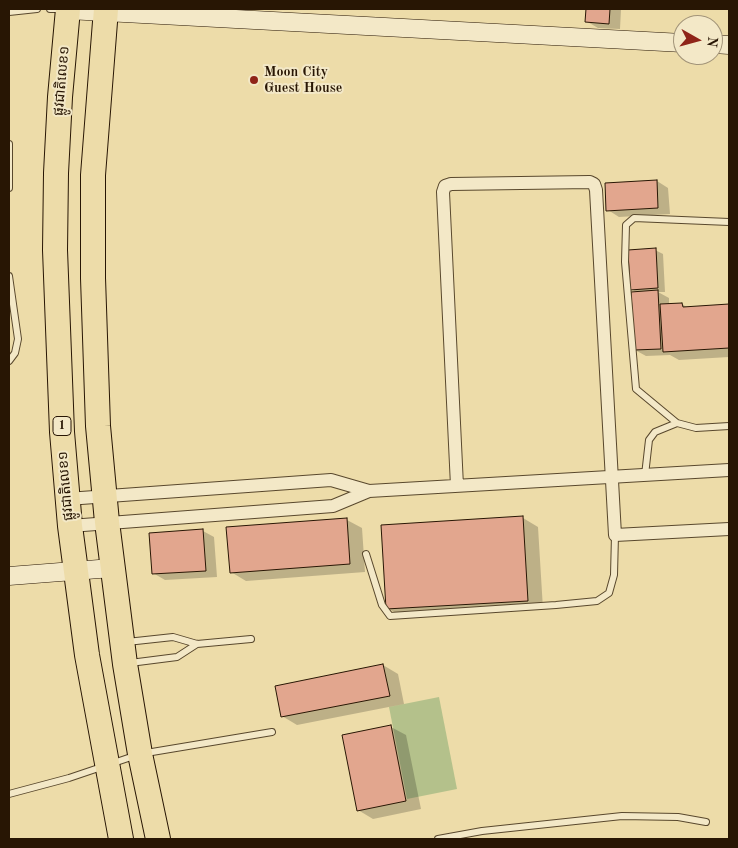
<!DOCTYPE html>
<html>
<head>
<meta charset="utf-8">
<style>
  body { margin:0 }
  #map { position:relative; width:738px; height:848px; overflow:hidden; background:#eddca9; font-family:"Old Standard TT",serif }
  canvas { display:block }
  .frame { position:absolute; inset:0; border:10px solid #281604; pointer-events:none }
  .north { position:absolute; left:673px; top:15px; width:50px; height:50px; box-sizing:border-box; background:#f3e8c7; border:1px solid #a29479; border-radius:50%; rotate:97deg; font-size:14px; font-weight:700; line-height:20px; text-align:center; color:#281604 }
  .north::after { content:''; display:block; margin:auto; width:18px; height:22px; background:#8f2418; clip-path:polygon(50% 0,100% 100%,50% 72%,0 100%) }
</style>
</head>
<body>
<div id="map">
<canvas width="738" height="848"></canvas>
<div class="frame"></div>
<div class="north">N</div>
</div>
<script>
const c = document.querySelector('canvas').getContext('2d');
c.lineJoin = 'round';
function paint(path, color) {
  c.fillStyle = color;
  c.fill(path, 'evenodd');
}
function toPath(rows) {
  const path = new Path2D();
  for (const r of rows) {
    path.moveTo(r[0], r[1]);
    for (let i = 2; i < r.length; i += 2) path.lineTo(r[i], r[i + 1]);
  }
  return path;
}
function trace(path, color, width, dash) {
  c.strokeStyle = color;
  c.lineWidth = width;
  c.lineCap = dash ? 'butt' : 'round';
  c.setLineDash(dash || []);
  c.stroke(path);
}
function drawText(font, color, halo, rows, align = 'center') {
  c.font = font + ' "Old Standard TT","Noto Sans Khmer",serif';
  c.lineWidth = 4;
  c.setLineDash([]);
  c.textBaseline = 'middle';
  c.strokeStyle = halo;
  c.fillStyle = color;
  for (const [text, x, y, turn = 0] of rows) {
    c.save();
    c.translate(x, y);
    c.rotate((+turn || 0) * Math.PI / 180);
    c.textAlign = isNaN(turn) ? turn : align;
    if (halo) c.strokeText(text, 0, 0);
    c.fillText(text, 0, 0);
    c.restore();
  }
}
const green = toPath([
  [439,697,457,789,407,799,389,707]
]);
const shadow = toPath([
  [587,9,621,9,620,29,598,28,586,21],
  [657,181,668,188,670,214,619,217,608,210],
  [655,250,663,254,665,292,658,292,669,298,669,305,682,304,688,308,729,305,729,357,679,360,670,355,646,356,635,350,638,293,631,289],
  [523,518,538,527,543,609,403,617,387,608,383,526],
  [347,520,362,528,365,572,246,581,231,572],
  [203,531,214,537,217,577,165,580,153,573],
  [383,665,398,674,404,704,297,725,282,716],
  [391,727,406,735,421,809,373,819,358,810]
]);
const building = toPath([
  [586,9,610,9,609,24,585,22,586,9],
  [657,180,658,208,606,211,605,183,657,180],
  [656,248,658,288,630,290,628,250,656,248],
  [658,290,661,349,634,350,631,292,658,290],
  [682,303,683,307,729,304,729,348,663,352,660,304,682,303],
  [523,516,528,601,386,609,381,525,523,516],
  [347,518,350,564,230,573,226,527,347,518],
  [203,529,206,571,152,574,149,533,203,529],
  [383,664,390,696,281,717,275,686,383,664],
  [391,725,406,801,357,811,342,735,391,725]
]);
const lane = toPath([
  [50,9,64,9],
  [9,12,37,9],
  [9,144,9,188],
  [729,222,634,218,626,225,625,262,636,389,677,423,696,428,729,426],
  [9,276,18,339,15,353,9,361],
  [645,475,649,440,655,432,677,423],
  [366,554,382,605,390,616,556,605,597,601,609,593,614,575,615,535],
  [127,642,173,637,197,644,251,639],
  [130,663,177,657,197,644],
  [9,794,69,778,140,754,272,732],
  [438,839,482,831,622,816,678,817,706,822]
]);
const street = toPath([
  [457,486,443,192,445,186,451,184,590,182,594,184,596,190,615,535,729,529],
  [67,499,331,480,369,491],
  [70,526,333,506,369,491,729,470]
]);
const secondary = toPath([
  [68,10,683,43],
  [713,44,729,45],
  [9,576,112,568]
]);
const highway = toPath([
  [68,9,60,97,56,173,55,250,62,432,70,526,87,655,121,839],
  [106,9,93,175,93,278,98,426,107,522,125,664,140,754,158,839]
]);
const markers = [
  [254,80,5,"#8f2418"]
];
const shields = [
  [62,426,18]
];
const shieldNames = [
  ["1",62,426]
];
const poiNames = [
  ["Moon City",264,72],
  ["Guest House",264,88]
];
const streetNames = [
  ["ផ្លូវជាតិលេខ១",62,81,-85],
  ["ផ្លូវជាតិលេខ១",66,486,-95]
];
paint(green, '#b4c18b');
paint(shadow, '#0003');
paint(building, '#e2a68e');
trace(building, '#281604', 1);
trace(lane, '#59482d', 8);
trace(street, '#59482d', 14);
trace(secondary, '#281604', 19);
trace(highway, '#281604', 26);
trace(lane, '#f3e8c7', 6);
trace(street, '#f3e8c7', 12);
trace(secondary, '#f3e8c7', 18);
trace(highway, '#eddca9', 24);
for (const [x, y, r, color] of markers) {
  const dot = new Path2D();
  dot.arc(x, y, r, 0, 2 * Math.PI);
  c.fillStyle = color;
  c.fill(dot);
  trace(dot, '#f3e8c7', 2);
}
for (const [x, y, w] of shields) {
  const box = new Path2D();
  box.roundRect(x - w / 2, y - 9.5, w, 19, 4);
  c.fillStyle = '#f3e8c7';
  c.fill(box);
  trace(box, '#281604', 1);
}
drawText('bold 12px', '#281604', null, shieldNames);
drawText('bold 14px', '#281604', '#f3e8c7', poiNames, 'left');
drawText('14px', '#281604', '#f3e8c7', streetNames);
</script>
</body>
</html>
